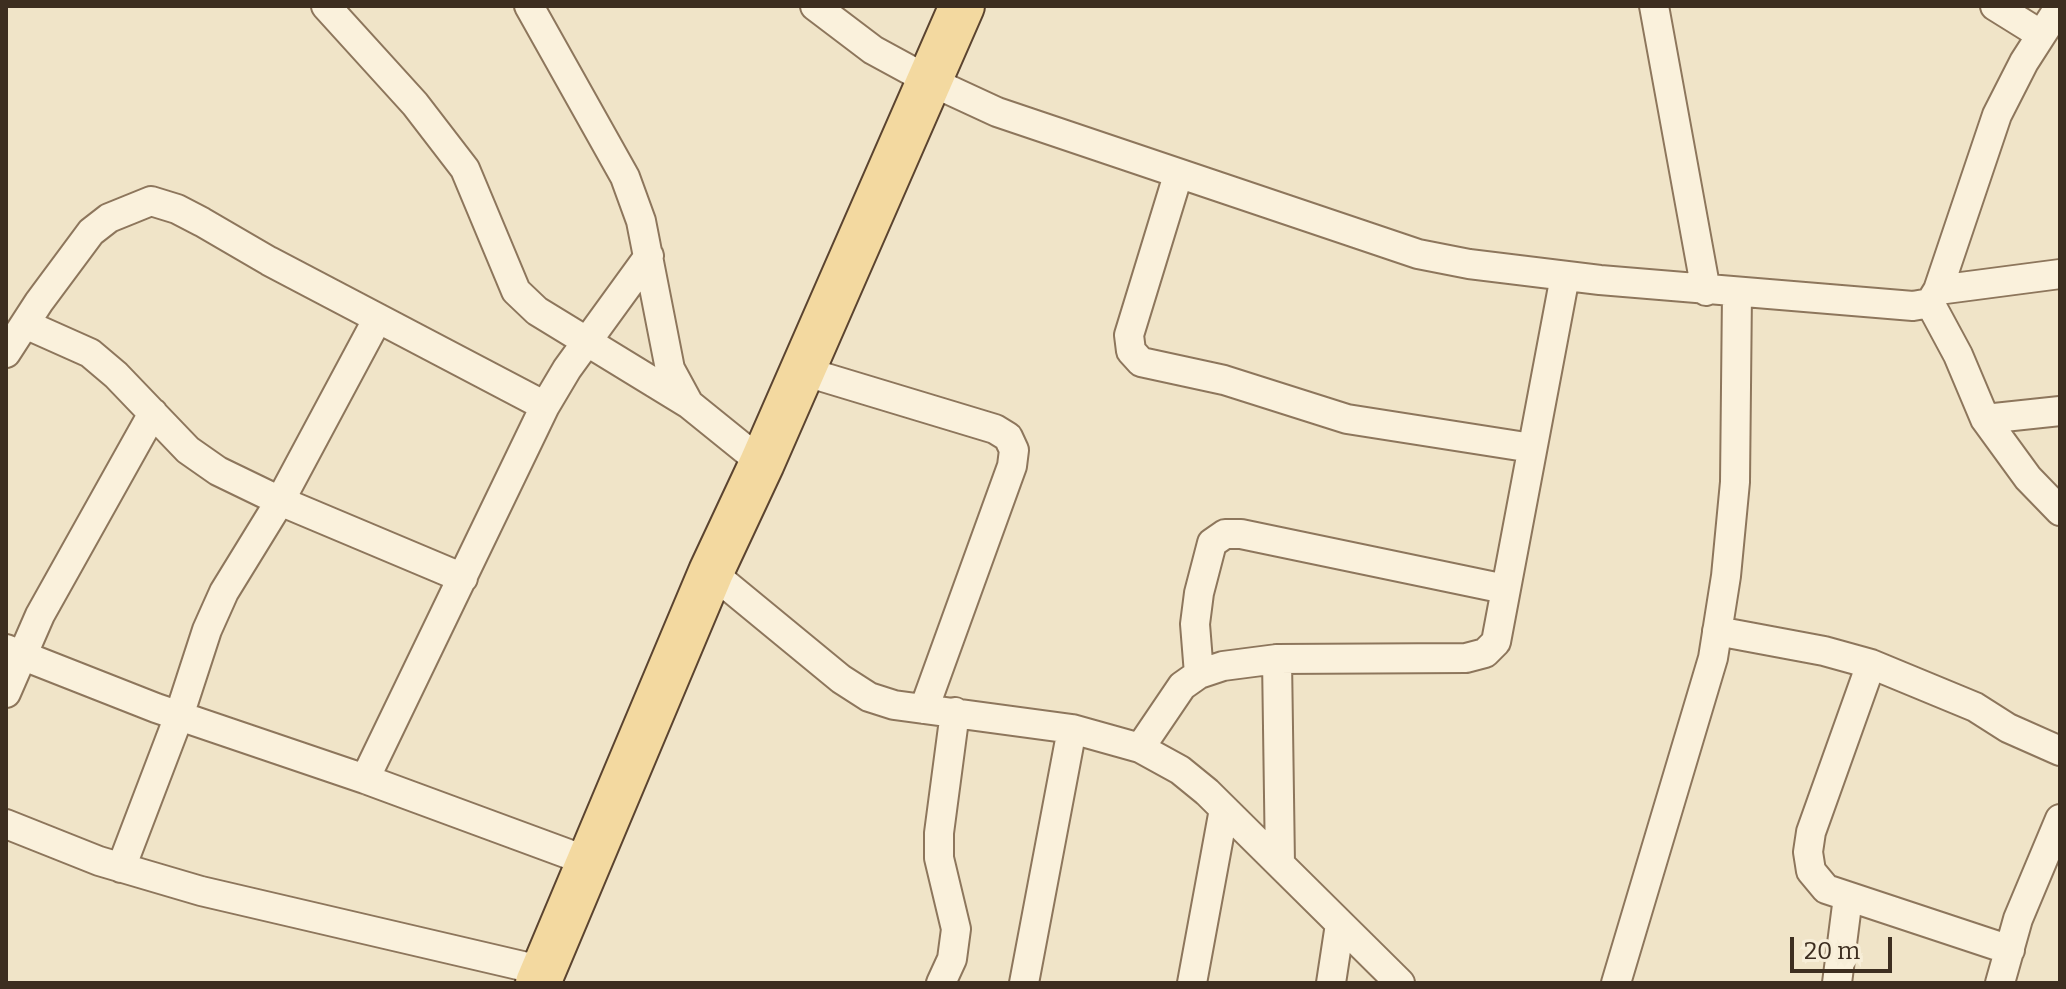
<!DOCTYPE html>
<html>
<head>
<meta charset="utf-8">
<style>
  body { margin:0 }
  #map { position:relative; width:2066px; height:989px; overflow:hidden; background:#f0e4c8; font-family:Bitter,serif }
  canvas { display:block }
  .frame { position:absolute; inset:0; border:8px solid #3d2e20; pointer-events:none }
  .scale { position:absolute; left:1790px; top:937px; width:102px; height:36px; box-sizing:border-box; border:4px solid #3d2e20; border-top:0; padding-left:10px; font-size:24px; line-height:28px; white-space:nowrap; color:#3d2e20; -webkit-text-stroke:6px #f7eed8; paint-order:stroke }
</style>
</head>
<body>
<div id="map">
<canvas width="2066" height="989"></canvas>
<div class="frame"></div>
<div class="scale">20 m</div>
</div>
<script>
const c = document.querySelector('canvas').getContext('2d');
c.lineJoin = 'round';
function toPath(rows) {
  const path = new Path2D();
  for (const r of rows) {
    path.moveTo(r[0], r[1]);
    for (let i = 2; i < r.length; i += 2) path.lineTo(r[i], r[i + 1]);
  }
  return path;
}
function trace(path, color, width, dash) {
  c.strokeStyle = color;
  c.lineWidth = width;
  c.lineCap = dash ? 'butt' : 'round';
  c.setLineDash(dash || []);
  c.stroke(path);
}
const minor = toPath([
  [326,6,415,104,465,169,516,291,537,311,689,404],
  [529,6,625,177,641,221,670,369,689,404,762,463],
  [815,6,873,50,930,81,997,112,1418,254,1469,264,1600,280,1913,306,1930,303,1938,290,1997,115,2024,62,2060,6],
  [1654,6,1706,291],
  [1995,6,2040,34],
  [1178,175,1129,335,1131,351,1141,362,1224,380,1347,419,1532,448],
  [1938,290,2060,274],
  [1930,303,1958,355,1985,419,2028,478,2060,511],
  [25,324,90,353,116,375,188,450,218,471,280,501,463,578],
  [6,353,39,302,91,232,109,218,151,201,177,209,202,222,269,261,545,406],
  [803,371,995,429,1008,437,1014,450,1012,466,924,709],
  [1985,419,2060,411],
  [711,572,841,679,869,697,894,705,1072,729,1140,748,1180,770,1207,792,1400,983],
  [1717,631,1824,651,1871,664,1975,707,2008,728,2060,751],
  [6,649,156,708,365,779,590,862],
  [1277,659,1280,864],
  [1871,664,1811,832,1808,852,1811,871,1826,889,2010,950],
  [1199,674,1195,624,1199,593,1212,543,1225,534,1241,534,1505,589],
  [6,693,40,615,153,413],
  [1140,748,1182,686,1199,674,1223,666,1277,659,1466,658,1485,653,1496,642,1565,276],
  [365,779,545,406,567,369,649,256],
  [6,824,99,861,201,891,544,971],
  [121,868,179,716,207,630,224,592,280,501,378,318],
  [941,983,952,959,956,929,939,858,939,833,955,712],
  [1024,983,1072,729],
  [1192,983,1224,809],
  [1331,983,1340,924],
  [1616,983,1713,658,1726,576,1735,482,1737,293],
  [1837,983,1848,897],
  [2000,983,2018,919,2060,819]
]);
const primary = toPath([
  [538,983,711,572,762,463,962,6]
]);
trace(minor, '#8d765c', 32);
trace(primary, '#5b4430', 48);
trace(minor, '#faf1dc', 28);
trace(primary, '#f3d9a0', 44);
</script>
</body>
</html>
